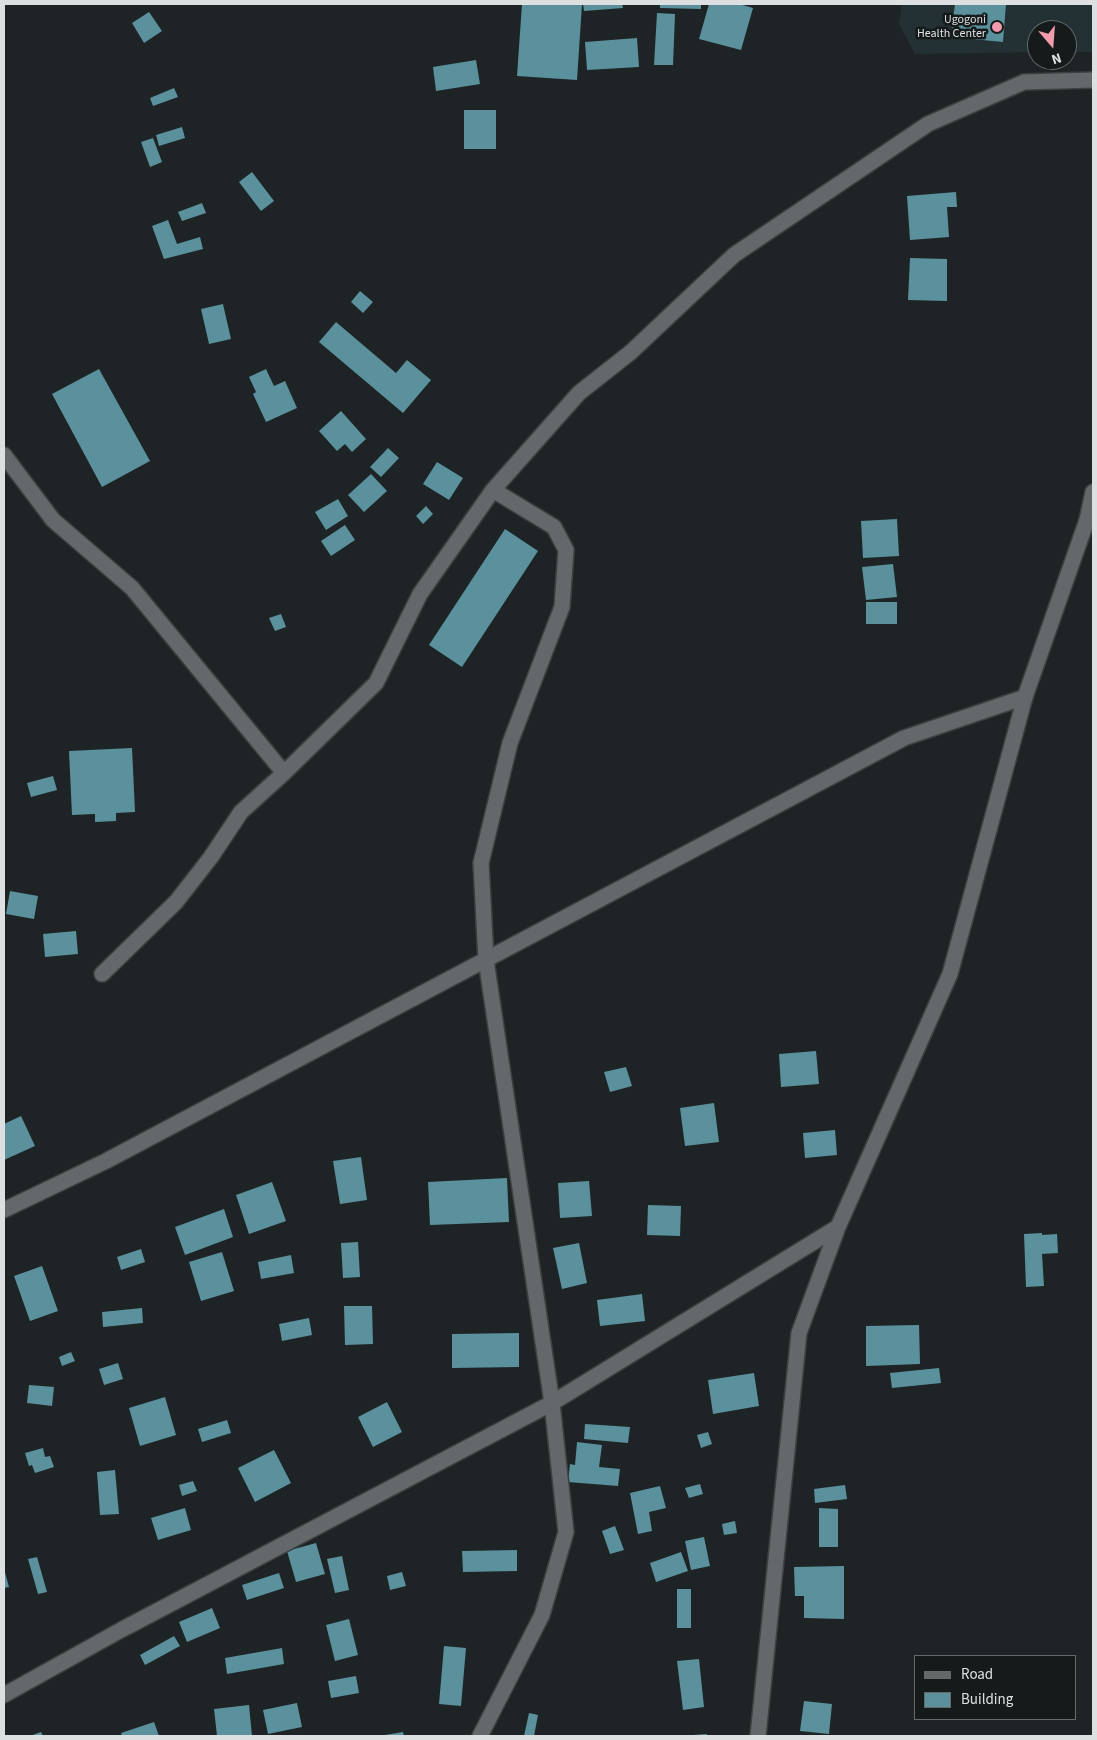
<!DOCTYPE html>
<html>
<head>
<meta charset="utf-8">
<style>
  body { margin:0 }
  #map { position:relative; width:1097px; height:1740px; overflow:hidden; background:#1e2425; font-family:"Source Sans 3",sans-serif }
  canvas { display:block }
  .frame { position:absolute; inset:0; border:5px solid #dce0e1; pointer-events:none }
  .legend { position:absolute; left:914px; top:1655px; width:162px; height:65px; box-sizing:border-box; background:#151a1b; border:1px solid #65696a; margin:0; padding:6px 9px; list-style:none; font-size:15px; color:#dce0e1 }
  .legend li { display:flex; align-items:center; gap:10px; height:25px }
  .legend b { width:25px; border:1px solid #65696a }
  .north { position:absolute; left:1027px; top:20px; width:50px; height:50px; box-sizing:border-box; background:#151a1b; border:1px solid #65696a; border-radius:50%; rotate:162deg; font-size:14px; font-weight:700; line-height:20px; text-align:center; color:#dce0e1 }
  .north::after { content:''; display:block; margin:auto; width:18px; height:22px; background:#f29aae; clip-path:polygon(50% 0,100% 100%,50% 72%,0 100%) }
</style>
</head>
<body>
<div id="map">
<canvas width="1097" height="1740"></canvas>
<div class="frame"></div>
<ul class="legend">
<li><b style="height:6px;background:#63696b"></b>Road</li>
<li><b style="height:14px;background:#5a919c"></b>Building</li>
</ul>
<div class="north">N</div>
</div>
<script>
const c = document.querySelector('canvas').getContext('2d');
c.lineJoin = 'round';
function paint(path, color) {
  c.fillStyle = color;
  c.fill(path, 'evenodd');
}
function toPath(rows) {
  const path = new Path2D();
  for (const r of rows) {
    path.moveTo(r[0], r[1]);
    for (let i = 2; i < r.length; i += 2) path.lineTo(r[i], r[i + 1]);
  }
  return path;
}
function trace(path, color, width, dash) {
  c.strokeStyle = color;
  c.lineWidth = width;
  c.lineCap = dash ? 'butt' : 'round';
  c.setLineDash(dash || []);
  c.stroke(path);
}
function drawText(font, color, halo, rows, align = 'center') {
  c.font = font + ' "Source Sans 3",sans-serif';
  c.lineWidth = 5;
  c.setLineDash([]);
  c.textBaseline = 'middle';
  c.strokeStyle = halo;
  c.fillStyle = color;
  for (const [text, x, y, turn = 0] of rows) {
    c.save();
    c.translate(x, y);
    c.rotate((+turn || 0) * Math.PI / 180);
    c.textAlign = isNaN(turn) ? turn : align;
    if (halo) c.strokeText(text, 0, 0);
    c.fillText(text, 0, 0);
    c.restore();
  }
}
const built = toPath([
  [902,4,1093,4,1093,52,1067,52,1067,30,1037,30,1037,52,915,54,899,24]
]);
const building = toPath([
  [522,4,582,4,577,80,517,76],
  [583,4,622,4,623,8,584,11],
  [660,4,701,4,701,9,660,8],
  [709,4,739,4,753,8,741,50,699,39],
  [955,4,1006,4,1003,42,951,37],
  [149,12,162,31,144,43,132,23],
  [657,13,675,14,673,65,654,65],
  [637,38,639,67,587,70,585,42],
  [476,60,480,84,436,91,433,67],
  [174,88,178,97,153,106,150,98],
  [464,110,496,110,496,149,464,149],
  [182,127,185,138,159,146,156,135],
  [153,138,162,162,150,167,141,142],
  [252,172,274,201,261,211,239,182],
  [956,192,957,207,947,207,949,237,910,240,907,196],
  [202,203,206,213,182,221,178,212],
  [168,220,177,244,200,237,203,249,164,259,152,226],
  [910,258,947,259,947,301,908,300],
  [360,291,373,302,363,313,351,302],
  [223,304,231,339,209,344,201,309],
  [336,322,396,373,407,360,431,380,403,413,319,342],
  [99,369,150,461,102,487,52,394],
  [266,369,274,386,285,381,297,408,266,422,253,394,256,392,249,377],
  [341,411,366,439,352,452,345,444,337,451,319,431],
  [388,448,399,458,381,477,370,467],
  [437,462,463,478,449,500,423,484],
  [371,474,387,491,364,512,348,495],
  [338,499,348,516,326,530,315,512],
  [426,506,433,514,423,524,416,516],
  [897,519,899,556,863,558,861,521],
  [345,525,355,540,331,556,321,541],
  [505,529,538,551,462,667,429,645],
  [893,564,897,597,866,600,862,567],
  [866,602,897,602,897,624,866,624],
  [281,614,286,627,275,631,269,618],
  [132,748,135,812,116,813,116,821,95,822,95,814,72,815,69,751],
  [53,776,57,790,31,797,27,783],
  [10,891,38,896,34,919,6,914],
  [76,931,78,954,45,957,43,934],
  [816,1051,819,1084,781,1087,779,1054],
  [626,1067,632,1086,610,1092,604,1072],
  [714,1103,719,1142,685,1146,680,1108],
  [21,1116,35,1146,4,1160,4,1124],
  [835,1130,837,1155,805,1158,803,1133],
  [361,1157,367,1200,340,1204,333,1161],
  [507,1178,509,1222,430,1225,428,1182],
  [589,1181,592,1216,560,1218,558,1183],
  [272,1182,286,1221,249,1234,236,1195],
  [648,1205,681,1206,680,1236,647,1235],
  [224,1209,233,1237,185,1255,175,1227],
  [1042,1233,1042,1235,1057,1234,1058,1253,1042,1254,1044,1286,1026,1287,1024,1234],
  [358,1242,360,1277,343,1278,341,1243],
  [579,1243,587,1283,562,1289,553,1248],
  [141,1249,145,1262,121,1270,117,1257],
  [222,1252,234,1291,201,1301,189,1262],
  [291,1255,294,1273,261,1279,258,1262],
  [42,1266,58,1311,30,1321,14,1276],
  [642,1294,645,1321,600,1326,597,1300],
  [344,1306,372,1306,373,1344,345,1345],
  [142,1308,143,1323,103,1327,102,1312],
  [309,1318,312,1335,282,1341,279,1324],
  [919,1325,920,1364,866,1366,866,1326],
  [519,1333,519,1367,452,1368,452,1334],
  [71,1352,75,1361,62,1366,59,1357],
  [118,1363,123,1379,104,1385,99,1369],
  [939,1368,941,1383,892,1388,890,1373],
  [754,1373,759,1406,713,1414,708,1380],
  [29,1385,54,1387,52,1406,27,1403],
  [165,1397,176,1435,140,1446,129,1408],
  [387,1402,402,1432,373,1447,358,1417],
  [227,1420,231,1433,202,1442,198,1429],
  [585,1424,630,1427,628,1443,584,1439],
  [708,1432,712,1444,701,1448,697,1435],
  [577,1442,602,1445,599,1467,620,1469,618,1486,568,1482,570,1464,575,1465],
  [43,1448,45,1457,50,1456,54,1467,35,1473,32,1465,29,1466,25,1453],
  [274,1450,291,1483,255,1502,238,1468],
  [115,1470,119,1514,100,1515,97,1472],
  [193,1481,197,1491,182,1496,179,1485],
  [700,1484,703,1494,689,1498,685,1488],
  [845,1485,847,1499,815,1503,814,1489],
  [660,1486,666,1508,649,1512,652,1531,638,1534,630,1493],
  [185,1508,191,1530,158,1540,151,1518],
  [819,1508,838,1509,838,1547,819,1547],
  [735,1521,737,1533,724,1535,722,1524],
  [615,1526,624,1550,610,1554,602,1531],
  [704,1537,710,1566,691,1570,685,1541],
  [316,1543,325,1574,296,1582,287,1551],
  [517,1550,517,1571,463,1572,462,1551],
  [681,1552,688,1571,656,1582,650,1563],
  [342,1556,349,1590,335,1593,327,1559],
  [37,1557,47,1592,38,1594,28,1559],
  [844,1566,844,1619,804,1618,804,1596,795,1596,794,1567],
  [4,1569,9,1587,4,1588],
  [402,1572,406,1586,390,1590,387,1576],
  [279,1573,284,1588,247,1600,242,1585],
  [677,1589,691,1589,691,1628,677,1628],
  [212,1608,220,1628,187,1642,179,1622],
  [349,1619,358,1655,335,1661,326,1625],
  [174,1636,180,1646,145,1665,140,1655],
  [444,1646,466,1648,461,1706,439,1704],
  [282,1648,284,1664,227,1674,225,1658],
  [699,1659,704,1707,683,1710,677,1661],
  [356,1676,359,1693,331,1698,328,1681],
  [804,1701,832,1704,829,1734,800,1731],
  [297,1703,302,1727,268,1734,263,1710],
  [249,1705,252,1736,217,1736,214,1709],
  [529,1713,538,1715,534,1736,524,1736],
  [154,1722,159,1736,122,1736,121,1733],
  [41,1732,43,1736,30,1736],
  [403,1732,404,1736,385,1736,385,1735],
  [707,1734,707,1736,693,1736,693,1735]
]);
const minor = toPath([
  [4,455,53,520,132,588,284,773],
  [102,974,176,902,211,857,241,812,284,773,376,683,420,594,493,490,579,393,631,352,734,255,928,124,1024,82,1093,80],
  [4,1695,121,1630,552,1403,838,1227],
  [480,1736,542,1615,566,1532,552,1403,486,960,481,863,510,743,562,607,566,550,554,527,493,490],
  [758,1736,799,1333,838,1227,950,974,1025,697,1087,520,1093,520]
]);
const tertiary = toPath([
  [1087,520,1093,492],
  [4,1210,106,1161,904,738,1025,697]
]);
const markers = [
  [997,27,6,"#f29aae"]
];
const poiNames = [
  ["Ugogoni",986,20],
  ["Health Center",986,34]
];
paint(built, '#243134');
paint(building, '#5a919c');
trace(minor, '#3b4041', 18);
trace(tertiary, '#3b4041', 18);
trace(minor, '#63696b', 15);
trace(tertiary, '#63696b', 15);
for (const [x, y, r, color] of markers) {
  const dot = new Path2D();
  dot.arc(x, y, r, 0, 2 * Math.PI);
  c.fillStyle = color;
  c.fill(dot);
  trace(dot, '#151a1b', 2);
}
drawText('12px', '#dce0e1', '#151a1b', poiNames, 'right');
</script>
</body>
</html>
